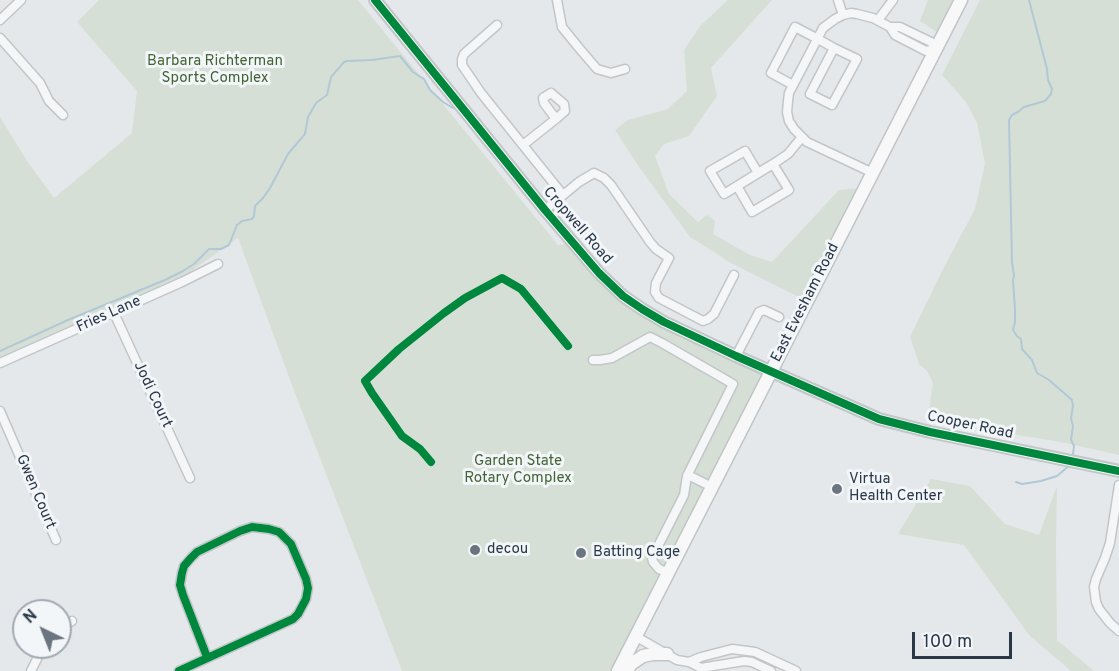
<!DOCTYPE html>
<html>
<head>
<meta charset="utf-8">
<style>
  body { margin:0 }
  #map { position:relative; width:1119px; height:671px; overflow:hidden; background:#e5e8ea; font-family:Overpass,sans-serif }
  canvas { display:block }
  .north { position:absolute; left:12px; top:599px; width:60px; height:60px; box-sizing:border-box; background:#f3f6f9; border:2px solid #a2aab2; border-radius:50%; rotate:317deg; font-size:16px; font-weight:700; line-height:24px; text-align:center; color:#293747 }
  .north::after { content:''; display:block; margin:auto; width:21px; height:27px; background:#6b7580; clip-path:polygon(50% 0,100% 100%,50% 72%,0 100%) }
  .scale { position:absolute; left:912px; top:632px; width:100px; height:27px; box-sizing:border-box; border:3px solid #293747; border-top:0; padding-left:8px; font-size:18px; line-height:21px; white-space:nowrap; color:#293747; -webkit-text-stroke:4px #f3f6f9; paint-order:stroke }
</style>
</head>
<body>
<div id="map">
<canvas width="1119" height="671"></canvas>
<div class="north">N</div>
<div class="scale">100 m</div>
</div>
<script>
const c = document.querySelector('canvas').getContext('2d');
c.lineJoin = 'round';
function paint(path, color) {
  c.fillStyle = color;
  c.fill(path, 'evenodd');
}
function toPath(rows) {
  const path = new Path2D();
  for (const r of rows) {
    path.moveTo(r[0], r[1]);
    for (let i = 2; i < r.length; i += 2) path.lineTo(r[i], r[i + 1]);
  }
  return path;
}
function trace(path, color, width, dash) {
  c.strokeStyle = color;
  c.lineWidth = width;
  c.lineCap = dash ? 'butt' : 'round';
  c.setLineDash(dash || []);
  c.stroke(path);
}
function drawText(font, color, halo, rows, align = 'center') {
  c.font = font + ' Overpass,sans-serif';
  c.lineWidth = 6;
  c.setLineDash([]);
  c.textBaseline = 'middle';
  c.strokeStyle = halo;
  c.fillStyle = color;
  for (const [text, x, y, turn = 0] of rows) {
    c.save();
    c.translate(x, y);
    c.rotate((+turn || 0) * Math.PI / 180);
    c.textAlign = isNaN(turn) ? turn : align;
    if (halo) c.strokeText(text, 0, 0);
    c.fillText(text, 0, 0);
    c.restore();
  }
}
const green = toPath([
  [99,0,358,0,558,245,573,243,623,296,771,372,618,671,402,671,293,388,238,238,187,274,0,357,0,117,27,161,54,198,132,133,137,91,77,22],
  [728,0,772,0,711,68,717,96,689,136,664,144,655,156,669,194,698,222,707,215,715,221,713,234,750,255,772,262,839,190,865,188,807,301,731,263,690,237,637,164,615,130,628,120,668,109,687,91,684,50,700,26],
  [928,0,961,0,943,36,920,21],
  [980,0,1119,0,1119,455,1061,442,999,432,928,416,933,383,927,371,919,364,910,337,944,267,975,209,985,163,977,123,966,102,942,75],
  [931,479,970,486,1005,524,1039,535,1057,486,1056,546,1057,640,1094,671,1071,671,1029,635,964,545,898,534]
]);
const stream = toPath([
  [1029,0,1047,69,1048,80,1052,89,1051,94,1045,101,1024,107,1018,112,1012,115,1009,120,1012,263,1014,275,1013,281,1015,309,1015,322,1013,330,1017,336,1021,339,1022,349,1032,360,1037,373,1049,380,1072,400,1073,406,1071,418,1073,426,1071,440,1074,446,1073,454],
  [0,351,68,320,165,280,183,271,194,264,209,249,221,249,229,245,237,225,242,221,252,219,254,216,255,206,263,198,270,188,288,154,305,134,308,117,316,103,327,95,331,77,344,62,347,61,372,60,400,56,413,72,424,79,430,90,443,102,453,108,457,106],
  [1016,482,1022,484,1041,481,1057,476,1070,465]
]);
const minor = toPath([
  [557,0,562,27,579,48,597,69,611,73,625,69],
  [838,0,843,15],
  [0,20,21,0],
  [878,20,893,0],
  [497,25,464,54,462,59,462,65,481,93,563,195],
  [0,38,40,83,49,101,63,115],
  [793,85,771,73,795,27,818,39,834,48,857,59,832,105,810,94,834,48],
  [551,93,564,104,565,111,557,118,553,115,544,103,543,98,551,93],
  [523,145,557,118],
  [758,173,745,151,710,171,724,194,773,164,788,154,802,137],
  [873,173,807,142,794,129,789,121,787,112,788,101,789,93,823,28,835,19,843,15,851,13,857,14,873,18,890,27,900,27,931,42,936,49,926,51,895,35,890,27],
  [737,186,752,212,789,190,773,164],
  [545,210,579,182,594,173,604,178,611,185,650,242,656,249,669,258,656,283,655,292,659,298,703,321,708,319,714,314,734,275],
  [114,313,190,478],
  [736,356,759,312,764,310,779,317],
  [593,360,600,360,612,358,650,337,662,343,733,384,687,476,684,495,652,558,653,562,659,569,668,573],
  [0,363,182,282,218,264],
  [0,411,56,540],
  [688,475,712,487],
  [1119,485,1110,543,1105,558,1096,579,1094,587,1096,602,1099,609,1110,623,1119,631],
  [60,628,72,621],
  [635,636,677,660,689,662,701,668,744,661,752,662,771,671],
  [689,662,701,657,732,649,755,652,796,671],
  [31,671,43,647],
  [179,671,293,619,298,614,306,599,308,588,306,579,291,544,279,532,269,529,252,527,240,531,197,552,191,558,184,566,182,573,180,585,183,595,207,657]
]);
const tertiary = toPath([
  [375,0,545,210,599,273,623,296,642,309,664,322,736,356,879,419,930,432,1119,471]
]);
const primary = toPath([
  [618,671,961,0],
  [627,671,631,664,643,656,653,654,667,654]
]);
const cycleway = toPath([
  [375,0,545,210,599,273,623,296,642,309,664,322,736,356,879,419,930,432,1119,471],
  [431,462,420,449,402,436,372,393,365,381,399,349,444,313,465,298,502,278,521,289,568,346],
  [179,671,293,619,298,614,306,599,308,588,306,579,291,544,279,532,269,529,252,527,240,531,197,552,191,558,184,566,182,573,180,585,183,595,207,657]
]);
const markers = [
  [837,489,6,"#6b7580"],
  [475,550,6,"#6b7580"],
  [581,553,6,"#6b7580"]
];
const parkNames = [
  ["Barbara Richterman",215,62],
  ["Sports Complex",215,79],
  ["Garden State",518,462],
  ["Rotary Complex",518,479]
];
const streetNames = [
  ["Cropwell Road",577,226,49],
  ["East Evesham Road",806,303,-63],
  ["Fries Lane",109,315,-24],
  ["Jodi Court",152,395,65],
  ["Cooper Road",970,426,12],
  ["Gwen Court",35,492,67]
];
const poiNames = [
  ["Virtua",849,480],
  ["Health Center",849,497],
  ["decou",487,550],
  ["Batting Cage",593,553]
];
paint(green, '#d6dfd5');
trace(stream, '#b1c8d7', 2);
trace(minor, '#c3c6c8', 11);
trace(tertiary, '#c3c6c8', 14);
trace(primary, '#c1c5c8', 15);
trace(minor, '#f4f6f7', 8);
trace(tertiary, '#f4f6f7', 10);
trace(primary, '#f8f8f8', 12);
trace(cycleway, '#00873e', 8);
for (const [x, y, r, color] of markers) {
  const dot = new Path2D();
  dot.arc(x, y, r, 0, 2 * Math.PI);
  c.fillStyle = color;
  c.fill(dot);
  trace(dot, '#f3f6f9', 2);
}
drawText('15px', '#426434', '#f3f6f9', parkNames);
drawText('15px', '#293747', '#f3f6f9', streetNames);
drawText('15px', '#293747', '#f3f6f9', poiNames, 'left');
</script>
</body>
</html>
